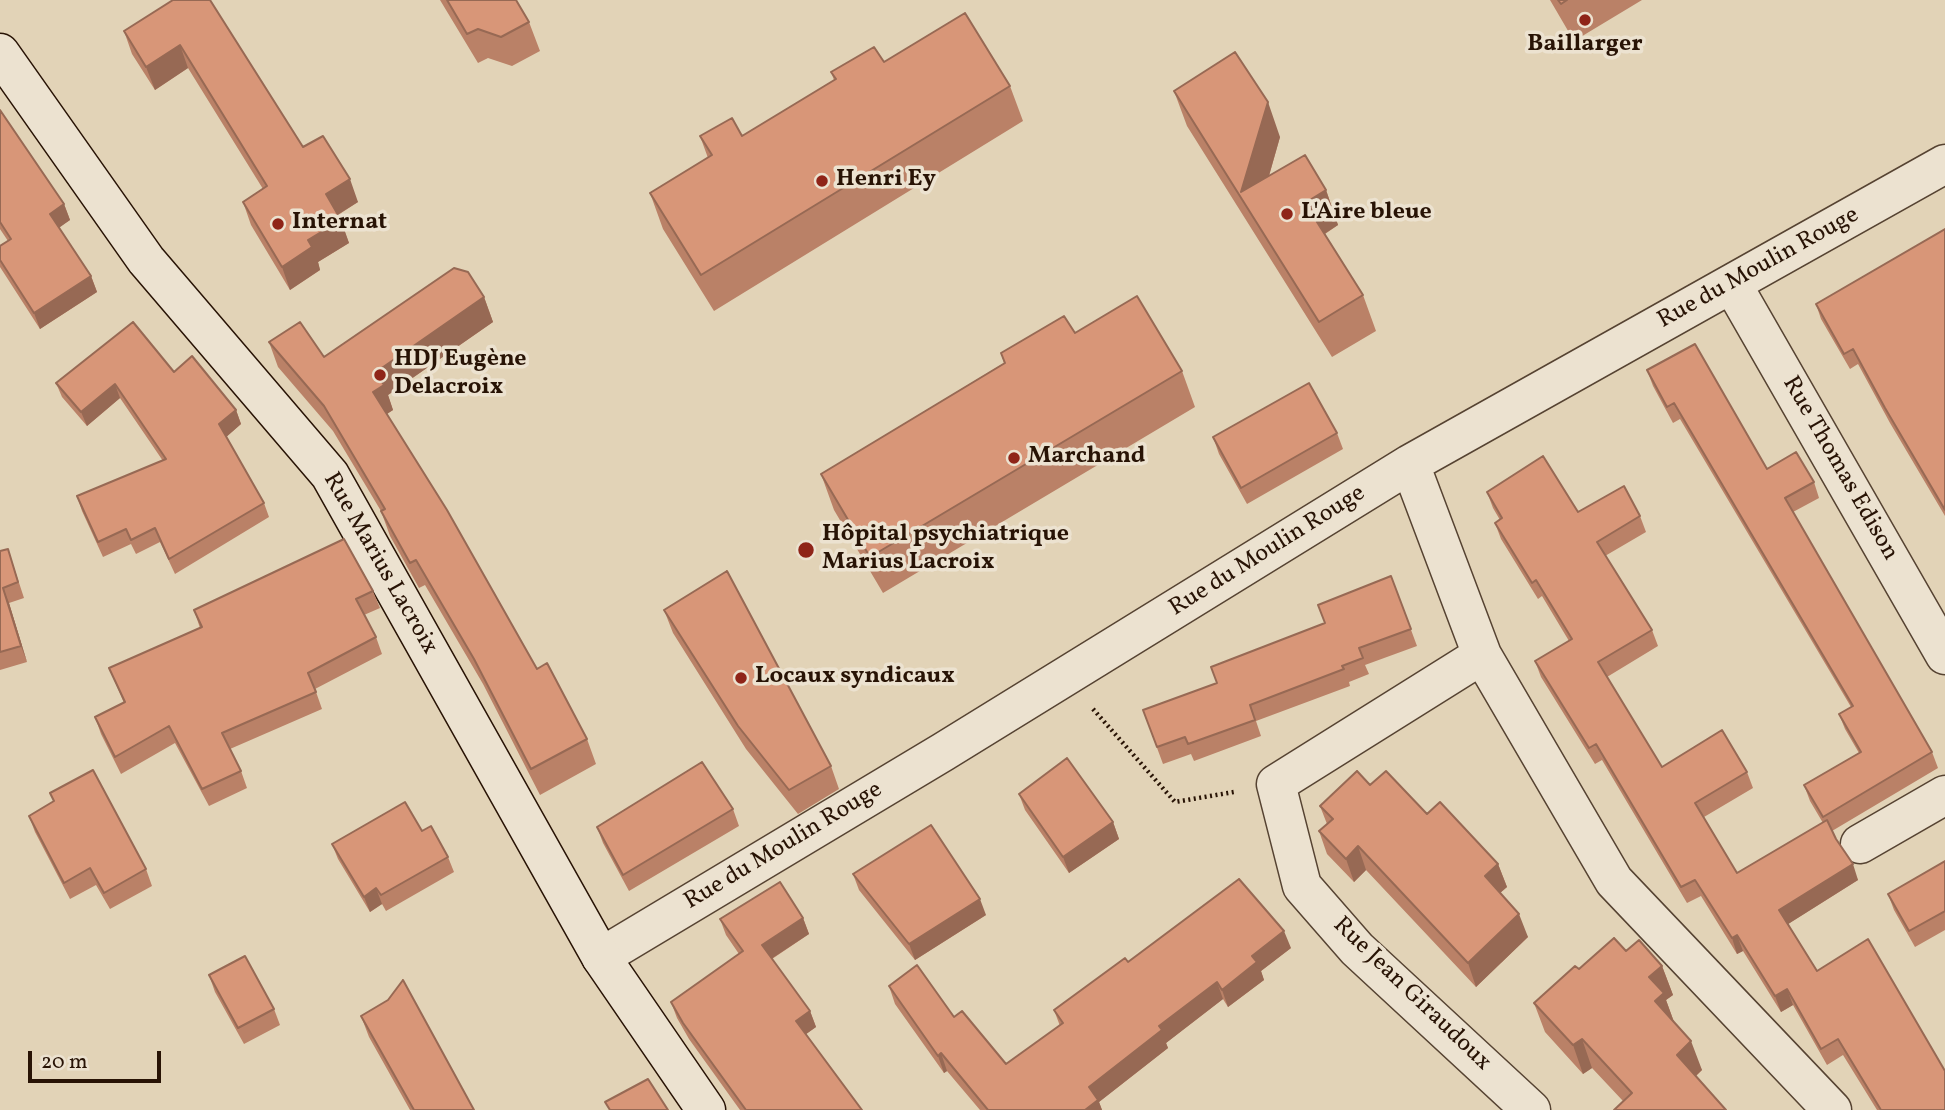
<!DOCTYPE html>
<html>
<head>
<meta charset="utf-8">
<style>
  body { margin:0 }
  #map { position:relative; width:1945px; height:1110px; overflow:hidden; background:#e2d3b7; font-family:Vollkorn,serif }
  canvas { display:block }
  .scale { position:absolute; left:28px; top:1051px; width:133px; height:32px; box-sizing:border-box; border:4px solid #281305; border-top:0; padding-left:9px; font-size:21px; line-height:24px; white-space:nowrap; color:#281305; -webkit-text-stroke:5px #ece2d0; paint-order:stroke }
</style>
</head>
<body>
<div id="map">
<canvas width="1945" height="1110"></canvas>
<div class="scale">20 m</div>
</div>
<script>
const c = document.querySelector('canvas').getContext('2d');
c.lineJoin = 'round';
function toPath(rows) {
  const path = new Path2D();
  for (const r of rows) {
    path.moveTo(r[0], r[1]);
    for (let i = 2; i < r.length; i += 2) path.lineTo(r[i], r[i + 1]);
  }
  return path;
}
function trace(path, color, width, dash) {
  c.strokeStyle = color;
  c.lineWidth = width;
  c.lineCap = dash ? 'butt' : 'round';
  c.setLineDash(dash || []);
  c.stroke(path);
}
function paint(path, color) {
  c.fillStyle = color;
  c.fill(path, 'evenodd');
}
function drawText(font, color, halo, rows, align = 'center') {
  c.font = font + ' Vollkorn,serif';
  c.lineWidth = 7;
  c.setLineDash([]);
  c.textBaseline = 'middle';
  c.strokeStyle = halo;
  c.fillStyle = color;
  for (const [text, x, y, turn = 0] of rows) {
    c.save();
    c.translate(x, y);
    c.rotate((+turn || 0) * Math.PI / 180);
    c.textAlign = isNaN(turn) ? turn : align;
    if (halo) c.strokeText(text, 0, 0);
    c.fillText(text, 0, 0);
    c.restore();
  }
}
const path = toPath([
  [1093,709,1175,802,1234,792]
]);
const street = toPath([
  [1732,284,1945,655],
  [1410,464,1482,655,1614,881,1832,1110],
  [1482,655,1276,784,1302,886,1357,949,1531,1110],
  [1860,844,1945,795],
  [601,957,943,752,1410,464,1945,164]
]);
const secondary = toPath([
  [0,53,146,260,330,475,601,957,706,1110]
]);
const wall = toPath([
  [173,0,303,147,358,202,338,215,349,243,318,262,320,270,290,290,251,225,243,202,263,189,188,68,155,90,132,54,124,31],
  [440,0,516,0,529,22,540,51,512,66,488,58,478,63],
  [1550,0,1642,0,1574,41],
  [884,62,1010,86,1023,121,714,311,663,229,650,193,708,158,700,136,742,136,834,80,831,72],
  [1174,91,1280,137,1269,176,1326,190,1338,225,1325,234,1363,295,1376,331,1332,357,1187,126],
  [0,110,64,204,70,220,59,227,91,276,97,292,40,329,0,267,0,246,8,241,0,229],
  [1945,229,1945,516,1890,423,1858,364,1850,369,1821,319,1816,304],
  [484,297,493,322,388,395,393,410,387,414,537,669,587,739,596,764,540,795,483,684,425,585,419,588,390,536,381,511,333,431,278,367,269,342,324,357],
  [1075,333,1182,371,1195,407,883,593,834,510,821,474,1004,363,1001,353],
  [1647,370,1767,469,1814,482,1819,498,1793,512,1932,752,1938,768,1832,831,1858,880,1788,924,1817,971,1945,1110,1877,1110,1843,1055,1827,1065,1793,1005,1781,1012,1743,951,1737,954,1701,896,1687,903,1602,760,1595,764,1541,677,1535,661,1569,641,1542,596,1538,599,1501,539,1495,523,1500,520,1493,508,1487,492,1578,512,1640,516,1646,532,1605,556,1652,630,1658,646,1607,677,1662,767,1747,772,1753,788,1704,817,1737,873,1823,823,1810,801,1804,785,1859,753,1845,729,1839,714,1851,707,1680,419,1673,423,1653,386],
  [174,372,236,410,241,424,226,437,264,503,269,517,175,574,160,542,136,554,131,544,103,557,82,511,77,496,163,461,120,398,87,426,62,397,56,383],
  [1337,433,1343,449,1247,504,1219,454,1213,437],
  [8,549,24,598,9,603,27,662,0,670,0,551],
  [1391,576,1417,646,1365,665,1369,674,1349,682,1350,686,1256,721,1261,736,1194,761,1191,754,1163,764,1143,710,1217,683,1325,623],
  [373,591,380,608,364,615,376,637,382,654,315,689,322,709,230,749,241,771,247,788,209,806,175,743,121,774,101,734,95,717,124,703,109,668,200,628,194,610],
  [664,610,831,766,839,789,798,814,746,749,673,633],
  [1370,785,1427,814,1498,864,1507,887,1500,893,1528,937,1476,987,1366,870,1354,882,1327,854,1319,831,1327,824,1320,806],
  [50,793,146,869,152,886,110,909,96,885,70,899,35,832,29,816,54,802],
  [1019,794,1113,822,1119,839,1069,873,1025,810],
  [733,809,739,826,629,891,603,843,597,827],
  [422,831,448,857,454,872,386,911,382,904,370,912,338,859,332,844],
  [1945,861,1945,930,1915,947,1894,910,1888,894],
  [853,874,986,915,915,960,859,890],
  [803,918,809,934,772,959,810,1011,816,1027,806,1034,862,1110,740,1110,689,1039,677,1018,671,1002,739,954,726,935,720,919],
  [1291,948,1261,971,1264,980,1228,1007,1223,999,1166,1043,1168,1048,1099,1102,1102,1110,980,1110,947,1071,944,1073,895,1004,889,986,954,1017,1006,1064,1060,1026,1054,1010,1128,962],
  [1662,966,1673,995,1666,1000,1674,1022,1702,1070,1696,1076,1623,1101,1592,1068,1583,1074,1545,1032,1534,1003,1579,969],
  [209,975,274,1009,280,1025,244,1044,215,992],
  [361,1016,474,1110,410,1110,369,1037]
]);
const shadedWall = toPath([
  [180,45,188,68,155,90,146,67],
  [1268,102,1280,137,1256,221,1241,192],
  [350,179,358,202,334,217,326,194],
  [1326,190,1338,225,1318,238,1305,203],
  [64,204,70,220,56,230,50,214],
  [341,220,349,243,318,262,320,270,290,290,282,267,308,240],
  [91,276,97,292,40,329,34,313],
  [484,297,493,322,388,395,393,410,382,417,373,392,376,372],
  [115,384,120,398,87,426,81,412],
  [236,410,241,424,224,439,219,424],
  [3,588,9,603,27,662,21,646],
  [1113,822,1119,839,1069,873,1063,857],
  [1358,846,1366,870,1354,882,1346,859],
  [1498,864,1507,887,1493,899,1485,876],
  [1853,864,1858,880,1785,926,1779,910],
  [376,888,382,904,370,912,364,897],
  [980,899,986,915,915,960,909,944],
  [1519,914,1528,937,1476,987,1468,963],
  [803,918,809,934,768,961,762,945],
  [1284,931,1291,948,1261,971,1264,980,1228,1007,1222,990,1252,956],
  [1737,935,1743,951,1737,954,1732,938],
  [1662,966,1673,995,1666,1000,1674,1022,1655,1001,1649,977],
  [1217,982,1223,999,1166,1043,1168,1048,1099,1102,1102,1110,1085,1110,1089,1087,1159,1026],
  [1787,989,1793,1005,1781,1012,1775,996],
  [810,1011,816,1027,802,1037,796,1021],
  [1582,1039,1592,1068,1583,1074,1573,1045],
  [1691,1041,1702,1070,1687,1084,1677,1055],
  [941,1053,947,1071,944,1073,938,1056]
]);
const building = toPath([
  [173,0,210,0,303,147,323,136,350,179,326,194,341,220,308,240,312,247,282,267,243,202,267,186,180,45,146,67,124,31,173,0],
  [447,0,516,0,529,22,501,37,478,29,467,34,447,0],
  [1558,0,1567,0,1561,4,1558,0],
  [965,13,1010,86,701,275,650,193,712,155,700,136,732,118,742,136,836,79,831,72,874,47,884,62,965,13],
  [1235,52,1268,102,1241,192,1305,155,1326,190,1305,203,1363,295,1319,322,1174,91,1235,52],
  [0,110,64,204,50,214,91,276,34,313,0,260,0,246,11,239,0,222,0,110],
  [1945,229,1945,510,1885,408,1853,349,1844,354,1816,304,1945,229],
  [454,268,468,272,484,297,376,372,384,385,373,392,447,510,537,669,547,663,587,739,531,769,474,659,416,560,410,563,381,511,385,509,324,406,269,342,300,322,324,357,454,268],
  [1137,296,1182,371,870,557,821,474,1005,363,1001,353,1064,316,1075,333,1137,296],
  [133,322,174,372,192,356,236,410,219,424,264,503,169,559,155,528,131,540,126,529,98,542,77,496,166,459,115,384,81,412,56,383,133,322],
  [1695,344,1767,469,1796,452,1814,482,1785,498,1932,752,1823,817,1804,785,1861,752,1839,714,1853,706,1674,403,1667,407,1647,370,1695,344],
  [1309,383,1337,433,1241,488,1213,437,1309,383],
  [1543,456,1578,512,1624,486,1640,516,1597,542,1652,630,1598,662,1662,767,1722,730,1747,772,1695,803,1737,873,1827,820,1836,839,1853,864,1779,910,1817,971,1868,939,1945,1071,1945,1110,1881,1110,1838,1039,1821,1049,1787,989,1775,996,1737,935,1732,938,1695,880,1681,887,1596,744,1589,748,1535,661,1572,639,1536,580,1532,583,1495,523,1502,518,1487,492,1543,456],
  [344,539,373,591,356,599,376,637,308,673,316,692,222,733,241,771,202,789,169,726,115,757,95,717,125,702,109,668,202,627,194,610,344,539],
  [8,549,18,582,3,588,21,646,0,652,0,551,8,549],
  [727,571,831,766,789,790,738,726,664,610,727,571],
  [1391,576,1411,629,1359,648,1363,658,1342,666,1344,669,1250,705,1255,720,1188,744,1185,737,1157,747,1143,710,1217,683,1211,667,1325,623,1318,605,1391,576],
  [1067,758,1113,822,1063,857,1019,794,1067,758],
  [702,762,733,809,623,875,597,827,702,762],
  [93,770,146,869,104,893,90,868,64,883,29,816,54,801,50,793,93,770],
  [1357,771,1370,785,1386,771,1427,814,1440,802,1498,864,1485,876,1519,914,1468,963,1358,846,1346,859,1319,831,1333,819,1320,806,1357,771],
  [405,802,422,831,431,826,448,857,381,895,376,888,364,897,332,844,405,802],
  [931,825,980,899,909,944,853,874,931,825],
  [1945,861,1945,911,1909,931,1888,894,1945,861],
  [1239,879,1284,931,1252,956,1257,962,1222,990,1217,982,1159,1026,1162,1030,1089,1087,1098,1100,1085,1110,988,1110,941,1053,938,1056,889,986,917,965,954,1017,962,1011,1006,1064,1063,1023,1054,1010,1125,958,1128,962,1239,879],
  [780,882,803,918,762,945,810,1011,796,1021,862,1110,746,1110,683,1023,671,1002,743,951,720,919,780,882],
  [1614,938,1626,951,1639,940,1662,966,1649,977,1664,993,1655,1001,1691,1041,1677,1055,1726,1110,1614,1110,1632,1093,1582,1039,1573,1045,1534,1003,1575,966,1579,969,1614,938],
  [245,956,274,1009,238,1028,209,975,245,956],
  [403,980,474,1110,414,1110,361,1016,388,1000,403,980],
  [648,1079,668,1110,610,1110,605,1102,648,1079]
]);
const markers = [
  [1585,20,7,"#8f2418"],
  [822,181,7,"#8f2418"],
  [1287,214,7,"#8f2418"],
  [278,224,7,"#8f2418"],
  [380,375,7,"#8f2418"],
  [1014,458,7,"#8f2418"],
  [806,550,9,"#8f2418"],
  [741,678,7,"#8f2418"]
];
const poiNames = [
  ["Baillarger",1585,46,"center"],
  ["Henri Ey",836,181],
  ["L'Aire bleue",1301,214],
  ["Internat",292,224],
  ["HDJ Eugène",394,361],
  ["Delacroix",394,389],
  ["Marchand",1028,458],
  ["Hôpital psychiatrique",822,536],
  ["Marius Lacroix",822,564],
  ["Locaux syndicaux",755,678]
];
const streetNames = [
  ["Rue du Moulin Rouge",1759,269,-29],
  ["Rue Thomas Edison",1839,469,60],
  ["Rue du Moulin Rouge",1268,552,-32],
  ["Rue Marius Lacroix",379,564,60],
  ["Rue du Moulin Rouge",784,847,-31],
  ["Rue Jean Giraudoux",1411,995,44]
];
trace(street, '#564332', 41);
trace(secondary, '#281305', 41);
trace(path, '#281305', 4.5, [2, 3.5]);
trace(street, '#ece2d0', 38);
trace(secondary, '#ece2d0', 38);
paint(wall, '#ba8167');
paint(shadedWall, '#976954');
paint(building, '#d89678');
trace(building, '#976954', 2);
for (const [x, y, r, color] of markers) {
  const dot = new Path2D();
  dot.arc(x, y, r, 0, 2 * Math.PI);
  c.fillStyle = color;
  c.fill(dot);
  trace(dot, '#ece2d0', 2.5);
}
drawText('bold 24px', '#281305', '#ece2d0', poiNames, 'left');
drawText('24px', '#281305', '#ece2d0', streetNames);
</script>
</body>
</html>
